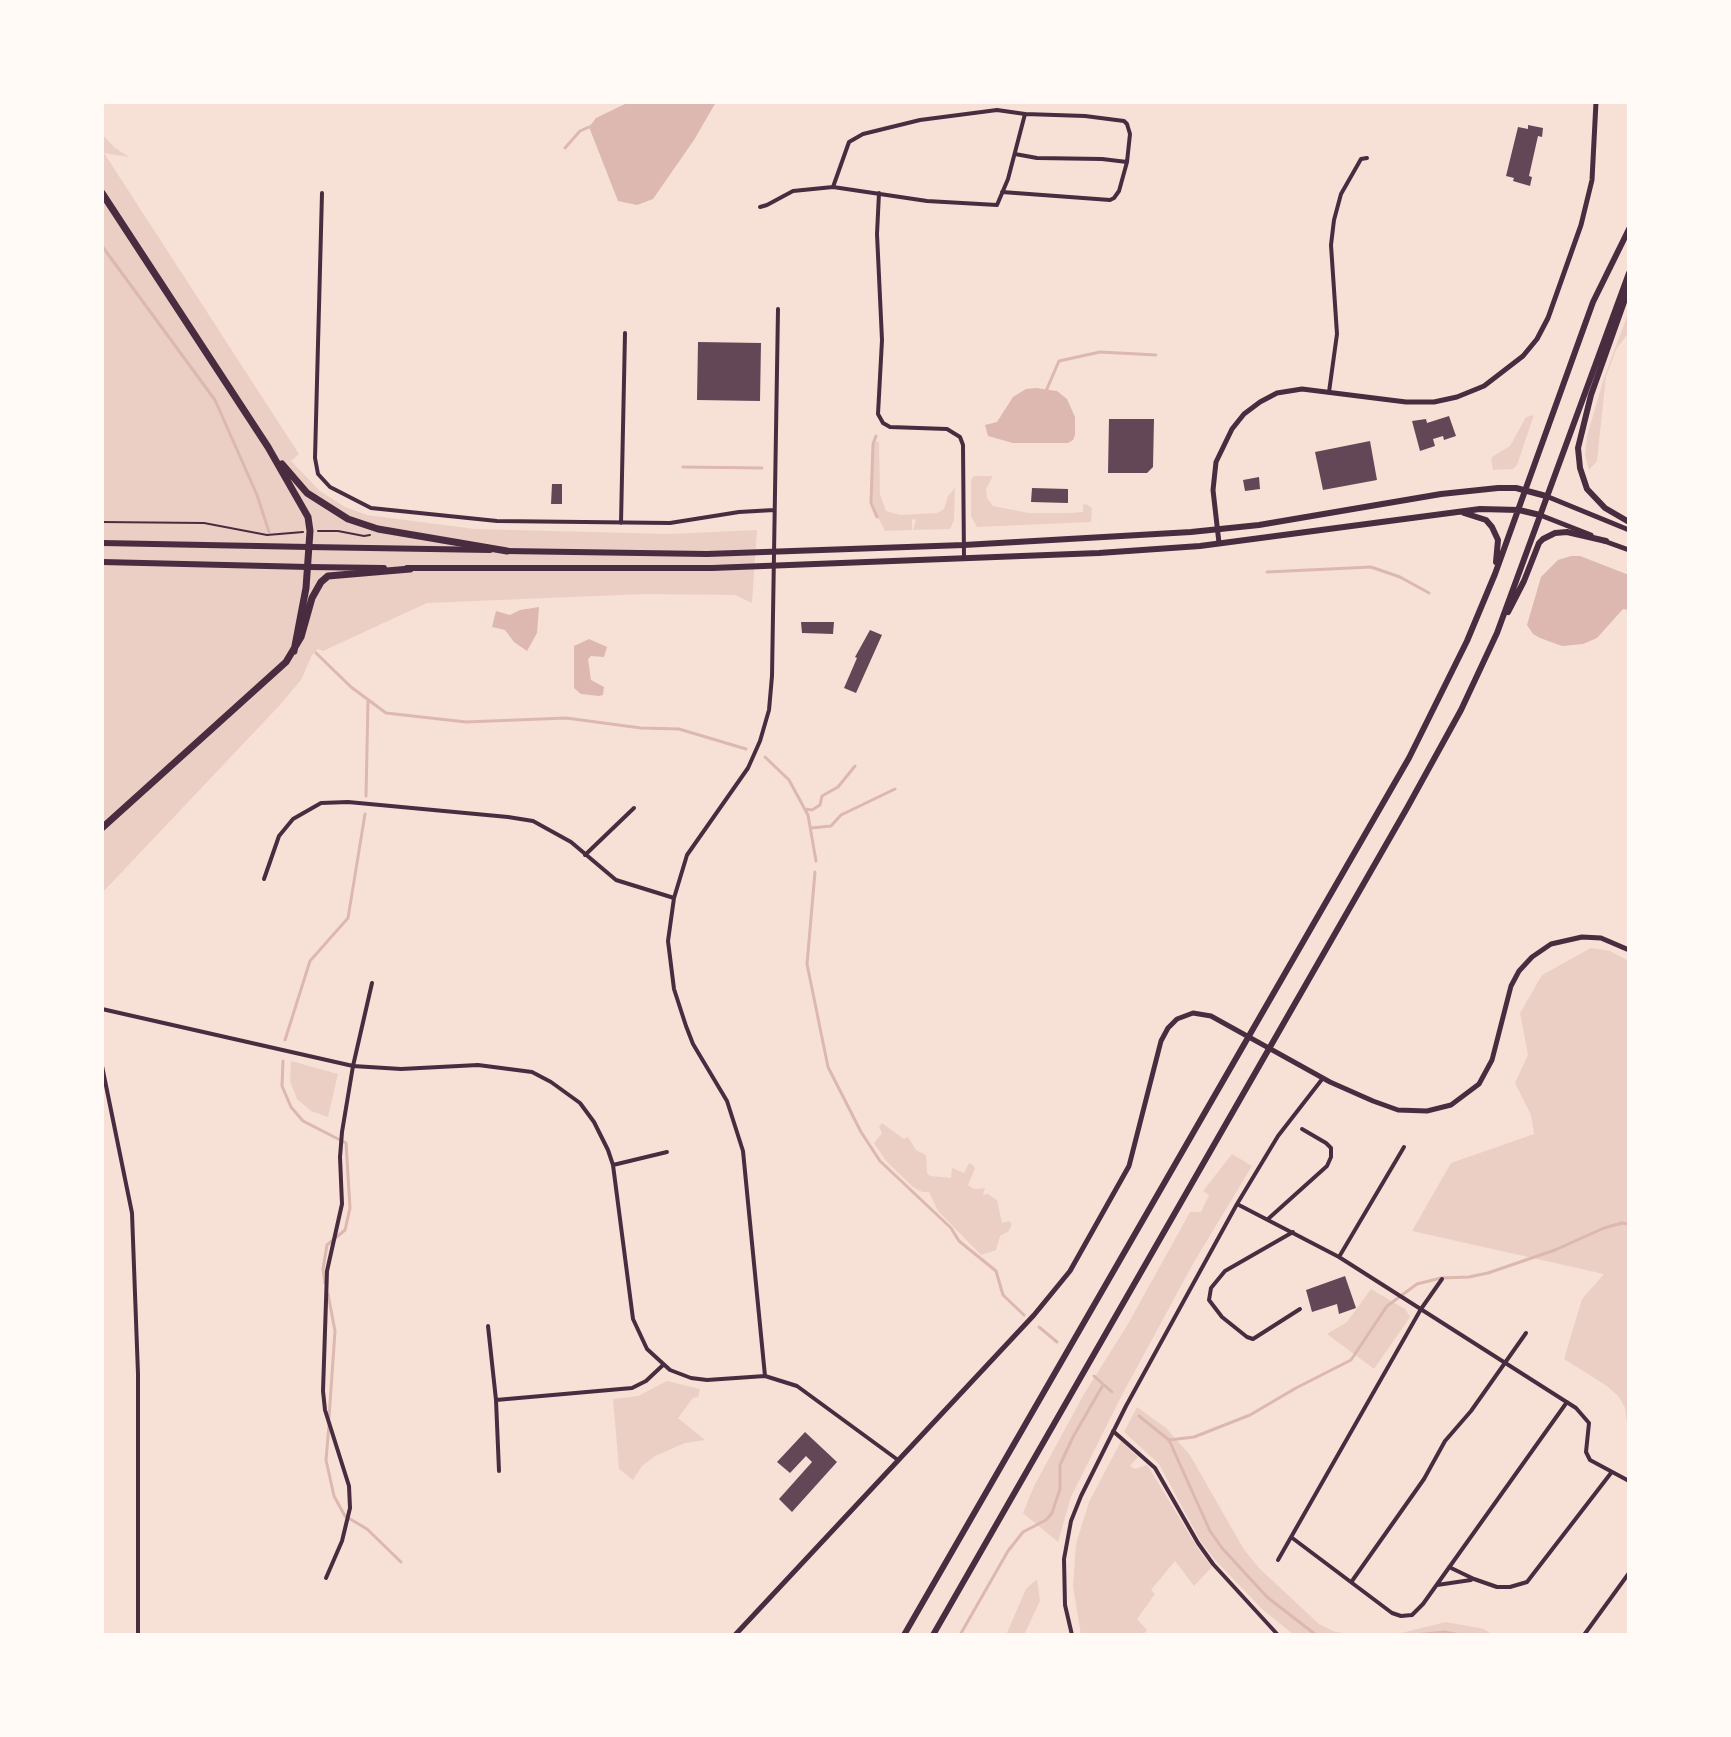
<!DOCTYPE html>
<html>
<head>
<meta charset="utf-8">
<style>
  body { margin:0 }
  #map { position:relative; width:1731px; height:1737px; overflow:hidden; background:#f7e1d7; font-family:"Titillium Web",sans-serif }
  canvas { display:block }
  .frame { position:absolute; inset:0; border:104px solid #fffaf5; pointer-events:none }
</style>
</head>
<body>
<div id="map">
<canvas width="1731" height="1737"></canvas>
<div class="frame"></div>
</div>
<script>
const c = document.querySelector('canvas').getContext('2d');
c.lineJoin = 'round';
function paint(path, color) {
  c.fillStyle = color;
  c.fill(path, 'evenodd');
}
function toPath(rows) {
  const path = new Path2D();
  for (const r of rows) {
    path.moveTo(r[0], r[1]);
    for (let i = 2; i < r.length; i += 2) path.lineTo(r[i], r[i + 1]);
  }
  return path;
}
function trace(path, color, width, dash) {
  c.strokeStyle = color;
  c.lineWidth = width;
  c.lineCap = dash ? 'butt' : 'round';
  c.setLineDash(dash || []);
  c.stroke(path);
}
const green = toPath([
  [102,134,114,147,129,157,104,153,299,454,291,461,320,491,345,507,367,515,475,529,669,534,757,530,752,603,735,595,644,594,427,603,323,651,318,649,312,655,301,680,279,706,102,893],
  [1629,311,1629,332,1617,348,1606,376,1597,461,1589,470,1585,455,1587,436,1604,378],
  [1534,415,1517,465,1513,469,1493,470,1491,459,1493,456,1510,446,1526,417],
  [874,441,879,442,880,494,886,511,900,515,937,513,944,509,948,496,955,488,954,520,950,529,913,530,916,520,912,519,912,530,885,531,872,506],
  [993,476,986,489,987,498,993,506,1029,513,1068,513,1083,512,1083,505,1086,504,1092,508,1091,522,977,527,971,516,971,480,974,476],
  [1591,948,1610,951,1629,961,1629,1437,1625,1408,1619,1397,1607,1386,1564,1359,1582,1299,1604,1274,1412,1231,1451,1163,1534,1134,1531,1115,1515,1083,1528,1055,1520,1013,1542,975],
  [291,1061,338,1074,328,1117,311,1111,297,1099,290,1081],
  [882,1123,904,1139,908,1137,916,1150,926,1155,927,1173,930,1176,951,1178,952,1168,964,1173,969,1163,973,1165,975,1168,968,1185,974,1189,985,1188,983,1195,988,1194,997,1200,1002,1223,1009,1221,1012,1224,1009,1231,1000,1236,996,1250,981,1255,938,1211,929,1192,922,1192,913,1187,886,1161,874,1143,882,1133,879,1127],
  [1232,1154,1252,1166,1194,1262,1122,1395,1071,1497,1058,1542,1023,1513,1034,1486,1084,1394,1128,1324,1190,1212,1201,1212,1209,1195,1203,1191],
  [1371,1289,1405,1309,1410,1317,1374,1369,1327,1334,1347,1322],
  [667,1381,700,1389,698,1397,693,1398,678,1418,705,1440,685,1443,655,1456,642,1466,633,1480,619,1469,613,1399,638,1396],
  [1137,1407,1166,1428,1190,1455,1243,1548,1258,1567,1319,1624,1333,1631,1352,1635,1294,1635,1262,1609,1215,1560,1201,1542,1159,1464,1124,1432],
  [1121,1441,1138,1457,1130,1466,1135,1469,1146,1465,1148,1466,1197,1547,1212,1567,1194,1586,1175,1561,1151,1590,1155,1594,1137,1619,1147,1630,1143,1635,1081,1635,1073,1586,1076,1544,1089,1502],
  [1037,1579,1040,1601,1024,1635,1006,1635,1026,1589],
  [1446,1622,1484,1629,1493,1635,1365,1635,1397,1634]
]);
const water = toPath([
  [629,102,716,102,694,140,653,199,637,205,618,201,589,127,596,118],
  [1036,388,1057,391,1067,399,1075,417,1075,435,1073,440,1068,443,1013,443,988,436,985,425,997,422,1013,397,1026,389],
  [1571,556,1580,556,1629,575,1629,610,1623,609,1597,638,1583,644,1562,646,1540,638,1533,634,1527,625,1541,577,1558,560],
  [539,607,537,633,527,651,514,642,505,630,492,627,496,611,510,615,520,610],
  [589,639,607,647,604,657,591,656,588,659,591,680,604,687,603,695,599,696,581,694,574,688,574,646]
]);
const stream = toPath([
  [565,148,580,131,589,127],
  [102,246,215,400,257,495,269,532],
  [1046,391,1059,361,1100,352,1156,355],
  [876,436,873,444,871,503,877,517],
  [683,467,762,468],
  [1267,572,1371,567,1400,577,1429,593],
  [316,653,351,687,386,713,466,722,566,718,641,728,679,729,746,749],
  [765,757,789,780,808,815,816,861],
  [366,796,368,701],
  [805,809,812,810,820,805,822,796,838,787,855,766],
  [811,828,831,826,841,815,895,789],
  [815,872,807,964,828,1067,861,1132,880,1161,951,1228,959,1241,996,1271,1003,1295,1024,1315],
  [285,1040,310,961,348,918,365,814],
  [283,1061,282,1086,291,1107,303,1121,346,1143,350,1208,345,1230,327,1245,323,1269,325,1283],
  [328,1294,335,1331,329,1418],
  [1039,1327,1057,1342],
  [1094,1376,1112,1392],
  [1139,1416,1169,1440,1210,1531,1222,1548,1267,1597,1316,1635],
  [329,1425,326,1460,334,1496,345,1516,367,1529,401,1562],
  [1169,1440,1194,1437,1250,1415,1296,1388,1351,1360,1387,1306,1417,1284,1441,1278,1469,1277,1488,1273,1555,1250,1604,1228,1622,1223,1629,1224],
  [960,1635,1008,1551,1023,1532,1046,1520,1052,1513,1060,1489,1060,1465,1073,1437,1103,1385],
  [1415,1635,1444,1632,1461,1635]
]);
const building = toPath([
  [1528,125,1543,128,1542,137,1538,136,1529,176,1532,177,1530,186,1513,181,1514,178,1506,176,1518,127,1528,129],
  [698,342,761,343,760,401,697,400],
  [1449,416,1456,436,1444,440,1443,436,1433,439,1435,446,1420,451,1412,421,1426,419,1427,423],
  [1109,419,1154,419,1153,467,1147,473,1108,473],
  [1370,441,1377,480,1323,490,1315,452],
  [1259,477,1260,489,1245,491,1243,480],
  [552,484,562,484,562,504,551,504],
  [1032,488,1068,489,1068,503,1031,502],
  [801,622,834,622,833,634,802,633],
  [870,630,882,635,856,693,844,688,857,658,855,657],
  [1345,1276,1356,1308,1339,1314,1337,1304,1312,1312,1306,1290],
  [805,1432,837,1462,792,1512,779,1499,812,1462,806,1456,790,1473,777,1462]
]);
const path = toPath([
  [102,522,204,523,267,535,303,532],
  [318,531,338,531,364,536,370,535]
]);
const minor = toPath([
  [1015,154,1037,158,1102,159,1127,162],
  [833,187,849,142,863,134,920,120,997,110,1025,114,1085,116,1124,121,1127,124,1130,134,1127,162,1119,191,1114,198,1110,200,1002,192],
  [322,193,315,458,318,474,330,487,371,508,497,521,670,523,739,512,774,510],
  [879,193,877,234,882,340,878,414,883,423,890,427,947,429,960,437,963,445,964,558],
  [760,207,767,205,793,191,833,187,927,201,997,205,1008,179,1025,114],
  [1329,392,1337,334,1331,245,1334,220,1341,194,1361,159,1367,158],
  [621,523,625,333],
  [585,855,634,808],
  [264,879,279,836,293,819,321,803,348,802,508,817,533,821,571,842,616,880,674,898],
  [102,1009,353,1066,401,1069,478,1065,532,1072,551,1082,580,1103,594,1122,608,1150,613,1165,633,1319,647,1349,670,1370,691,1378,707,1380,765,1376,797,1386,898,1460],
  [102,1066,132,1213,138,1374,138,1635],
  [613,1165,667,1152],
  [1237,1204,1339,1257,1576,1408,1589,1423,1586,1452,1590,1460,1629,1481],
  [1268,1219,1327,1166,1331,1157,1331,1148,1326,1143,1302,1129],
  [1293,1232,1225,1271,1211,1288,1209,1300,1222,1317,1247,1337,1253,1339,1300,1309],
  [1339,1257,1404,1147],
  [488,1326,496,1400,499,1471],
  [765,1376,743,1151,727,1101,693,1044,686,1026,674,989,668,941,674,898,687,855,748,768,760,741,769,710,772,676,778,309],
  [496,1400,632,1388,646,1381,663,1365],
  [1113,1431,1155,1468,1198,1543,1213,1564,1278,1635],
  [1291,1537,1392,1613,1401,1616,1412,1615,1423,1604,1567,1402],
  [1278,1560,1421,1309,1442,1279],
  [1449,1567,1474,1579,1497,1587,1510,1587,1527,1582,1611,1473],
  [326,1578,342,1541,350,1508,349,1486,325,1410,323,1391,327,1271,342,1204,340,1157,342,1132,353,1066,372,983],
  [1352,1581,1424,1479,1445,1441,1471,1411,1526,1333],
  [1437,1585,1471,1580],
  [1072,1635,1065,1605,1064,1559,1071,1521,1081,1496,1126,1406,1237,1204,1278,1136,1323,1078],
  [1584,1635,1629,1573]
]);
const tertiary = toPath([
  [735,1635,1034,1315,1070,1271,1129,1166,1161,1041,1168,1028,1177,1019,1193,1013,1211,1016,1330,1082,1373,1101,1398,1110,1427,1111,1451,1105,1479,1084,1492,1060,1511,986,1519,971,1532,957,1551,944,1582,937,1601,938,1629,950]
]);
const secondary = toPath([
  [1546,496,1629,530],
  [1540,515,1591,535],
  [1604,541,1629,550],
  [1219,543,1213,490,1216,462,1232,429,1244,414,1260,402,1277,393,1302,389,1406,402,1434,402,1457,397,1484,386,1523,356,1537,339,1548,318,1581,225,1592,180,1596,102]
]);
const primary = toPath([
  [1629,288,1591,395,1578,448,1580,468,1587,489,1605,508,1629,522],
  [1464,513,1486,520,1492,527,1498,540,1496,562],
  [309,547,490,550],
  [505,551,707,554,964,545,1191,532,1259,525,1441,494,1498,488,1516,488,1546,496],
  [308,567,384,568],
  [407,568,712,568,1099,553,1200,546,1480,509,1519,510,1540,515],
  [1508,612,1524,581,1539,543,1543,539,1555,533,1567,532,1606,541],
  [904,1635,1409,758,1467,641,1495,574,1593,302,1629,229],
  [933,1635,1407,808,1461,710,1497,633,1629,273]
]);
const trunk = toPath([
  [102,543,309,547],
  [102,562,308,567]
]);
const motorway = toPath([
  [102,193,268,447,308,517,310,531,306,588,294,651],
  [282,464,307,493,348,519,378,529,507,551],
  [102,828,286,662,301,637,312,598,321,582,328,576,410,569]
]);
paint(green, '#ebcfc5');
paint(water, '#dcb8b0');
trace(stream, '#dcb8b0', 3);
paint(building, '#644757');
trace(path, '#4a2c40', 2);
trace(minor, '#4a2c40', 4);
trace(tertiary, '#4a2c40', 5);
trace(secondary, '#4a2c40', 5);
trace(primary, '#4a2c40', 6);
trace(trunk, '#4a2c40', 6);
trace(motorway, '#4a2c40', 7);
</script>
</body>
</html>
